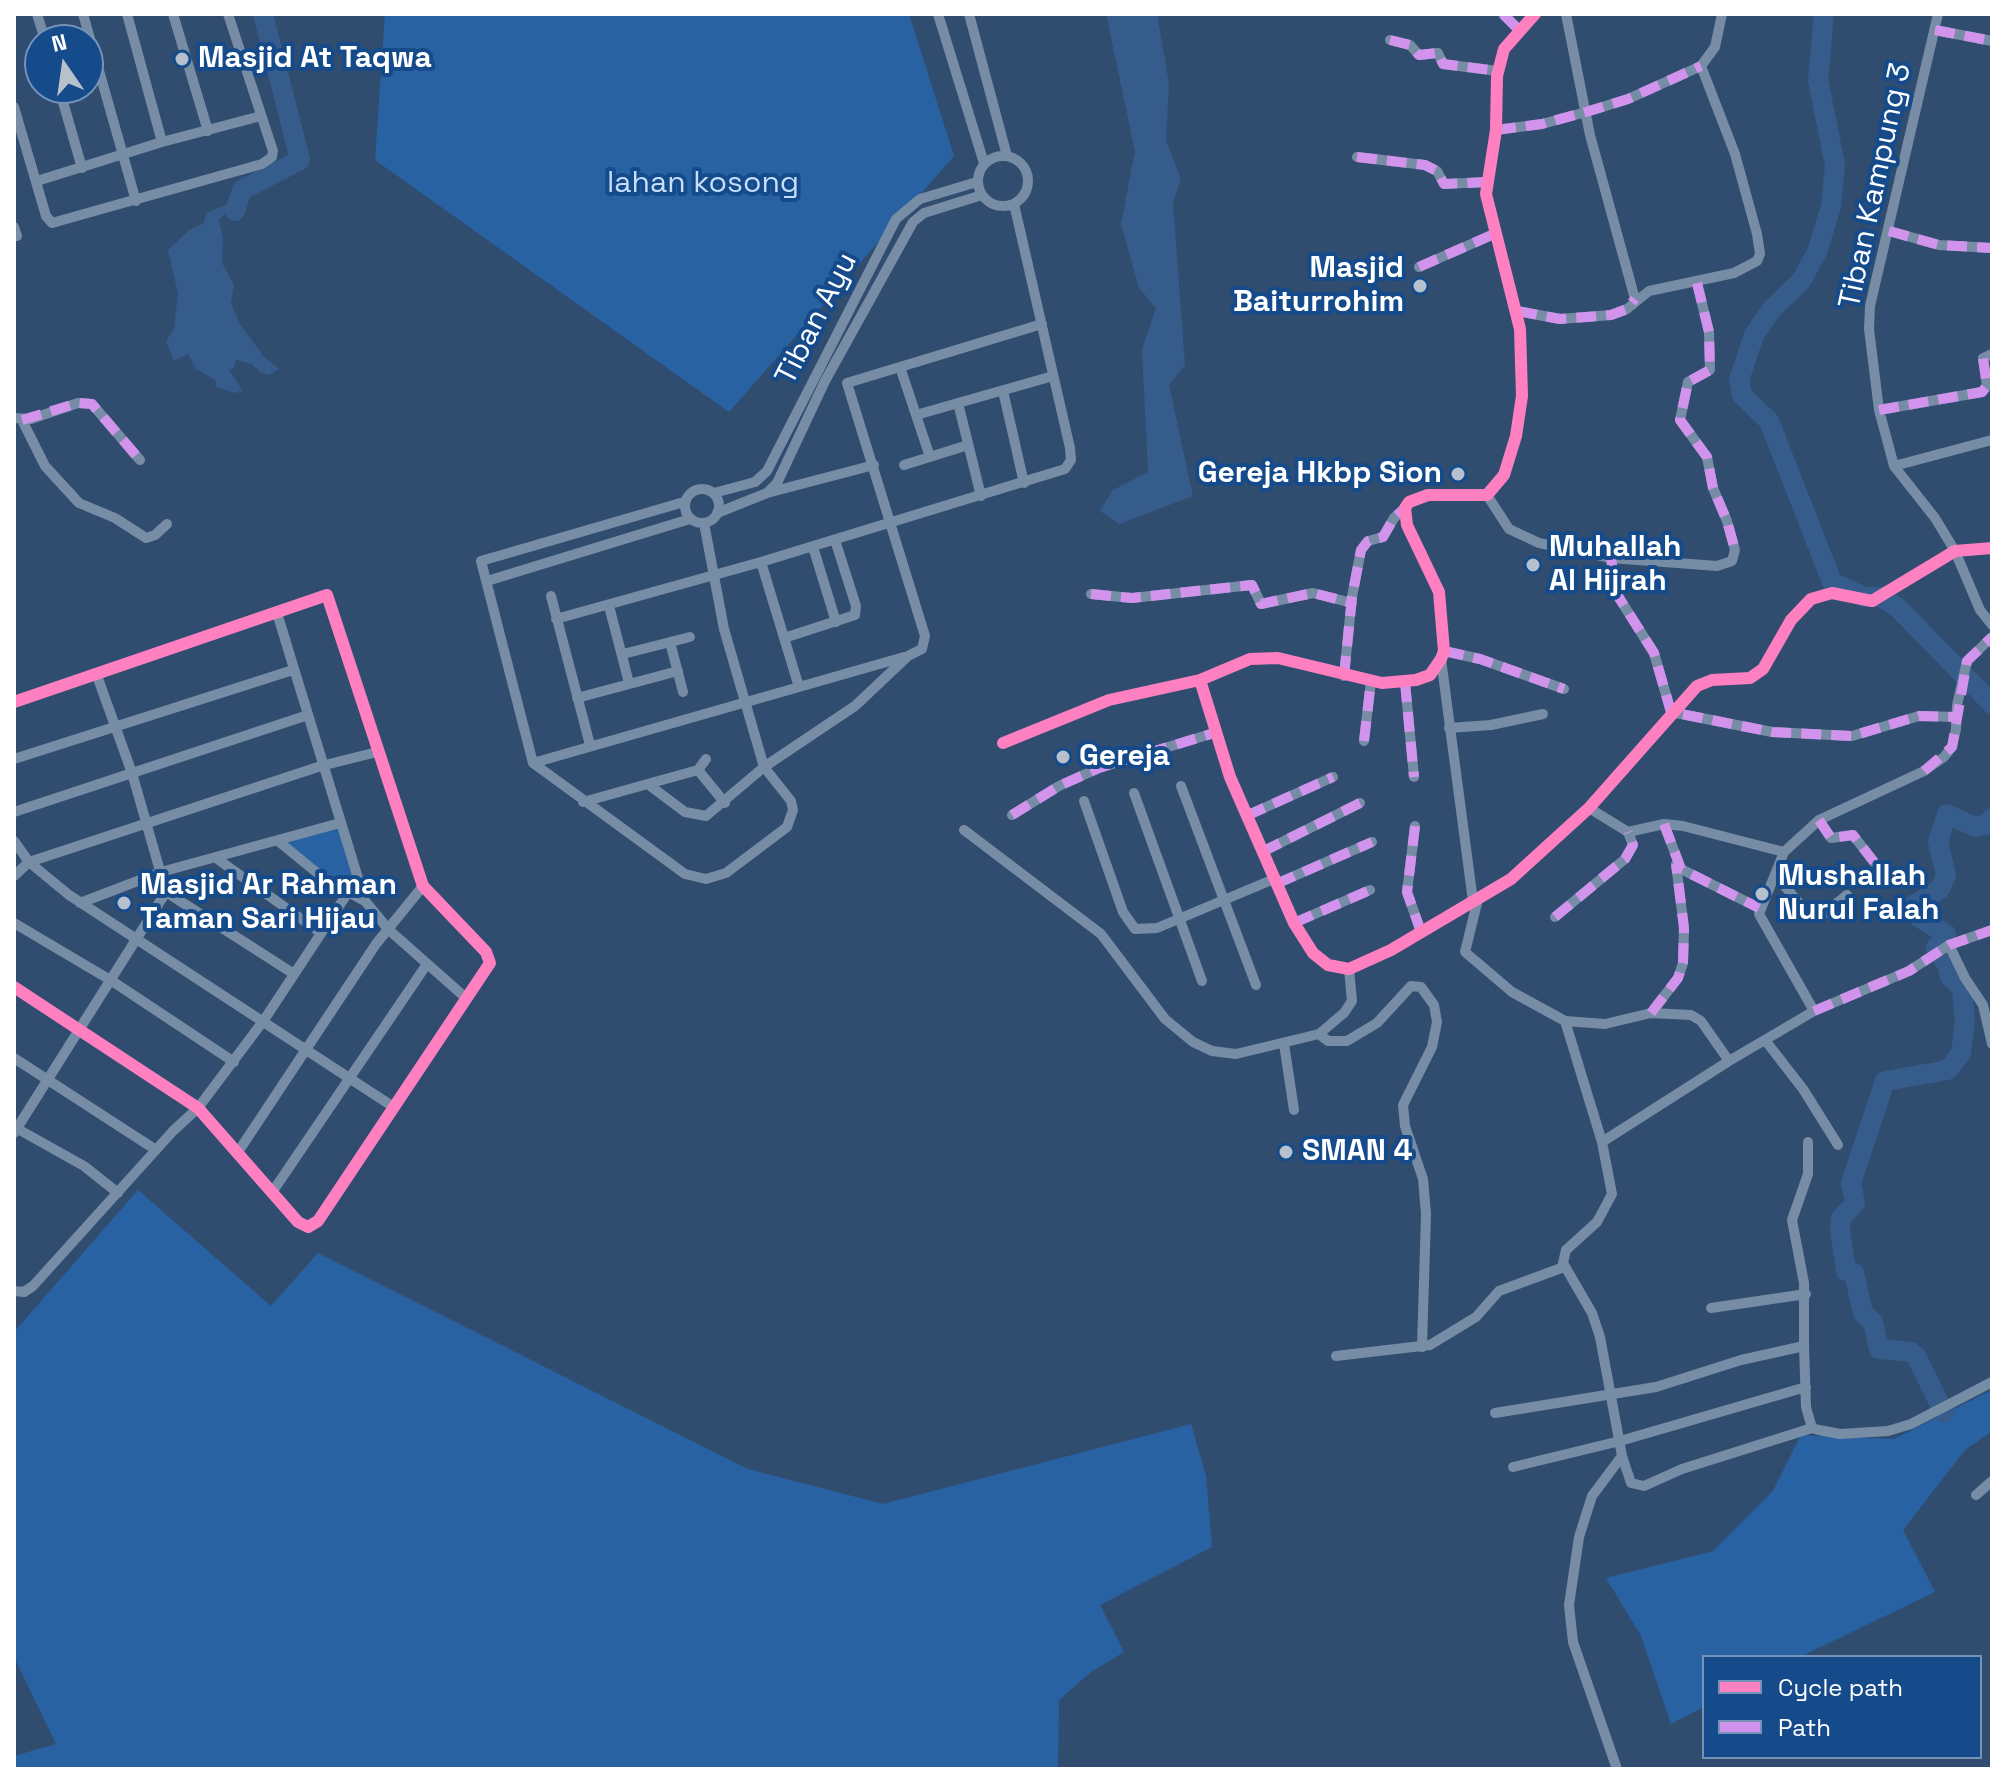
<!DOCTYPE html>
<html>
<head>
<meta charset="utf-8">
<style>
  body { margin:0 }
  #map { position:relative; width:2006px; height:1783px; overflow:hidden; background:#304d70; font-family:"Space Grotesk",sans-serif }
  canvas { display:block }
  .frame { position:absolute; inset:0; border:16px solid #fff; pointer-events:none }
  .legend { position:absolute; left:1702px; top:1655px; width:280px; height:104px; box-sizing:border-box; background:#154b8b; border:2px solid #7393b9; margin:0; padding:10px 14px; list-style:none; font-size:24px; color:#fff }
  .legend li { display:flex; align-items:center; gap:16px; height:40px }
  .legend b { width:40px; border:2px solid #7393b9 }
  .north { position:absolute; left:24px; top:24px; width:80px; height:80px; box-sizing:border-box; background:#154b8b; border:2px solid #7393b9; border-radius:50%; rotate:347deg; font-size:22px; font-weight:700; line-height:32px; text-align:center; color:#fff }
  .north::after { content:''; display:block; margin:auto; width:28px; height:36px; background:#b7c1cd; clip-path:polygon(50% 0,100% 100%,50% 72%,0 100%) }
</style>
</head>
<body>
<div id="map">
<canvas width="2006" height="1783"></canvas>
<div class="frame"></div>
<ul class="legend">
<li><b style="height:10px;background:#ff80c0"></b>Cycle path</li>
<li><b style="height:10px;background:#d193ec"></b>Path</li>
</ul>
<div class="north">N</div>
</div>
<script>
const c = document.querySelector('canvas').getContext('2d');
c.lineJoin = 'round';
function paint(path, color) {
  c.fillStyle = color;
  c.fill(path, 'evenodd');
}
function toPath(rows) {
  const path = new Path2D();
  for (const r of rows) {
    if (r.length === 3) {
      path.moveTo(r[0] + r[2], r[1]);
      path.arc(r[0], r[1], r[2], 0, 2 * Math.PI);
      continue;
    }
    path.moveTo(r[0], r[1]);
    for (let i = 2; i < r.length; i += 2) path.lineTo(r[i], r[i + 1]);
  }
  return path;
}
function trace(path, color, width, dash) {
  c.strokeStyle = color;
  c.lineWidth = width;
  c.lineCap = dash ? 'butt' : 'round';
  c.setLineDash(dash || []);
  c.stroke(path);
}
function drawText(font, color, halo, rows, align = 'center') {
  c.font = font + ' "Space Grotesk",sans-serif';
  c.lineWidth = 8;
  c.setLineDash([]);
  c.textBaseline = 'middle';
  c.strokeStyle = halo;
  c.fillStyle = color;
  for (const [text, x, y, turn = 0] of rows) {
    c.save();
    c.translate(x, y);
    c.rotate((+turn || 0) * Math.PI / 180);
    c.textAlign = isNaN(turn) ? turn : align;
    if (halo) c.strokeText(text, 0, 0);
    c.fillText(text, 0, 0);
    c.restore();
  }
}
const green = toPath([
  [385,14,909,14,954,156,729,412,375,160],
  [340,823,362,899,278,841],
  [138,1190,271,1306,318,1253,748,1469,883,1504,1191,1424,1206,1476,1212,1547,1100,1605,1124,1652,1091,1672,1059,1700,1058,1769,14,1769,14,1756,56,1744,14,1657,14,1332],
  [1990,1391,1992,1431,1965,1450,1903,1530,1935,1592,1800,1657,1704,1657,1704,1707,1671,1724,1641,1636,1606,1578,1713,1551,1773,1491,1801,1435,1894,1439]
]);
const water = toPath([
  [1106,14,1157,14,1169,83,1166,140,1181,179,1173,202,1185,365,1169,385,1193,496,1119,524,1100,511,1113,490,1148,472,1142,349,1156,308,1139,288,1121,224,1135,151],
  [225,205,235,211,227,212,219,220,223,238,222,263,234,285,231,303,240,324,264,357,279,369,269,375,261,373,252,364,236,360,234,368,229,370,243,391,234,393,217,387,215,380,196,369,188,354,174,361,166,341,174,328,178,294,168,250,189,230,204,223,206,213]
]);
const river = toPath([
  [1824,14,1818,80,1835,165,1831,206,1817,252,1801,281,1772,309,1754,335,1739,380,1742,395,1769,421,1832,582,1864,597,1882,597,1898,608,1992,704],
  [235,211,242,190,300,160,263,14],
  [1944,1413,1916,1356,1911,1352,1879,1349,1873,1322,1863,1313,1854,1273,1846,1271,1840,1230,1841,1218,1855,1203,1851,1183,1885,1081,1948,1070,1961,1053,1965,1022,1962,988,1950,977,1948,966,1936,948,1946,934,1917,916,1914,905,1940,889,1946,876,1938,842,1947,814,1975,827,1988,824,1992,818]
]);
const minor = toPath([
  [37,14,45,40],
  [83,14,136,201],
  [127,14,162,142],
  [173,14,208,131],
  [938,14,984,163],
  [969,14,1007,156],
  [1503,14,1519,30],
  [1566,14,1590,135,1635,299],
  [1938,14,1870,306,1869,329,1879,410,1894,466,1935,518,1955,551,1980,610,1992,625],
  [1935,30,1992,41],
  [1390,40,1410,45,1419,55,1438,53,1443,64,1498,71],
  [59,88,82,168],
  [14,107,46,216,52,223,262,164,272,157,273,151,228,14],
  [1496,130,1542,124,1586,112,1628,99,1701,66,1715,47,1722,14],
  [1003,181,25],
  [1357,157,1425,165,1437,171,1444,184,1487,182],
  [37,181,162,142,261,116],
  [14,227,17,236],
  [1889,231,1939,245,1992,248],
  [1419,267,1494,234],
  [1517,311,1560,319,1611,315,1627,309,1649,291,1734,273,1757,261,1760,254,1757,234,1735,154,1701,66],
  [900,367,930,457],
  [1003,391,1024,483],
  [958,403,981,496],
  [1879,410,1982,392,1987,386,1983,358,1992,354],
  [916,415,1053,376],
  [14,418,31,419,78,403,92,404,140,460],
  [22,420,45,466,79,503,115,518,146,538,155,535,167,524],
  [904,465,968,445],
  [1894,466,1992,440],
  [702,506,17],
  [714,493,755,482,767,471,896,219,920,199,977,182],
  [767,493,777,483,825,381,913,222,924,213,982,195],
  [1487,495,1509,529,1539,543,1611,558,1717,566,1732,561,1735,550,1727,521,1713,488,1707,457,1680,420,1688,382,1710,370,1709,332,1697,283],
  [684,502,481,561,533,763,685,874,706,879,726,873,787,827,793,810,791,801,764,767,724,629,704,523],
  [717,513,767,493,874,465],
  [813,547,836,622],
  [1611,558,1616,593,1654,653,1671,712,1772,732,1852,736,1919,716,1957,717],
  [487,581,690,519],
  [1091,594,1132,598,1252,585,1261,604,1313,593,1352,603],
  [551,596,590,745],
  [609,606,629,683],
  [277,613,365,901],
  [556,619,761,562,1065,469,1071,460,1070,448,1014,204],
  [784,638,855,615,856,606,835,540],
  [670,642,683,692],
  [1444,651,1480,659,1564,689],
  [623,654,690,637],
  [1441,659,1473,901],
  [1344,676,1352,597,1361,550,1368,541,1383,537,1394,518,1405,508],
  [1200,680,1230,777,1294,923,1313,953,1328,965,1349,969,1391,950,1511,879,1589,808,1697,686,1712,680,1750,678,1763,669,1791,620,1811,599,1832,593,1872,601,1955,551,1992,548],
  [1405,682,1414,777],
  [799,687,904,657],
  [577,698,678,671],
  [14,702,327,595,423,886,486,952,490,963,318,1221,308,1227,298,1222,198,1108,14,987],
  [1449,728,1491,725,1543,714],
  [1364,741,1371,681],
  [1003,743,1109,700,1200,680,1250,659,1278,658,1382,683,1416,680,1430,675,1441,659,1444,651,1439,592,1407,525,1405,508,1409,502,1428,495,1487,495,1504,475,1516,436,1522,396,1520,329,1486,194,1496,130,1497,76,1504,49,1535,14],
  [14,759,293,670],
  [706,759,698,770,725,803],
  [533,763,799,687,761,562],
  [649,785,685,812,706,816,764,767,855,706,908,656,922,649,925,636,847,383,1042,324],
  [1181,786,1256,985],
  [1134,793,1202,981],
  [1084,801,1123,912,1135,929,1157,928,1274,879],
  [583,802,698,770],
  [1589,808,1628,832,1664,824,1683,826,1784,852],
  [14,812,308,715],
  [1012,815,1059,786,1099,768,1214,733],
  [1246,816,1333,777],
  [1819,820,1831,838,1853,835,1874,862],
  [1664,824,1681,869,1759,908],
  [1415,826,1407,892,1421,932],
  [964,830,1101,934,1165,1019,1193,1042,1212,1051,1236,1054,1319,1034,1344,1013,1352,1001,1349,969],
  [14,841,29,862,69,895,392,1106],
  [278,841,327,881,365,901,389,930,466,998],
  [1262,852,1360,803],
  [216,858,321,933],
  [1775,874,1811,918,1820,917,1847,895],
  [14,876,29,862,321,766,377,752],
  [1276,884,1372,842],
  [166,892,294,974],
  [1478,899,1465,952,1512,992,1565,1021],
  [80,903,161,872,340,823],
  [1555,917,1625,859,1633,845,1628,832],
  [14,923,112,981,234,1062],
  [1294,923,1370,890],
  [1949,945,1965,978,1983,1005,1992,1044],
  [1814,1011,1759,914,1784,852,1819,820,1924,771,1944,757,1952,747,1956,729,1957,705,1967,661,1992,637],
  [1651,1013,1678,978,1683,963,1684,928,1676,864],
  [1319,1034,1328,1041,1347,1041,1377,1023,1411,986,1421,987,1434,1005,1437,1022,1432,1047,1403,1105,1405,1126,1423,1179,1426,1214,1422,1347],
  [1765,1040,1803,1089,1838,1145],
  [1284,1044,1294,1110],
  [14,1058,156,1150],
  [1729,1061,1814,1011,1909,971,1949,945,1992,930],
  [16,1128,84,1166,118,1193],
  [14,1133,166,892,132,773,96,673],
  [1602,1142,1729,1061,1701,1021,1691,1015,1651,1013,1605,1024,1565,1021,1602,1142,1612,1194,1597,1222,1566,1250,1563,1263,1592,1313,1600,1337,1622,1456,1631,1483,1644,1486,1682,1469,1812,1428],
  [238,1152,376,944,423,886],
  [273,1191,427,964],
  [14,1291,24,1292,33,1286,173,1131,198,1108,264,1020,349,891],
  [1711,1308,1806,1294],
  [1804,1346,1804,1283,1792,1220,1808,1174,1808,1142],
  [1336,1356,1430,1345,1476,1317,1499,1291,1564,1267],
  [1495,1413,1656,1387,1741,1360,1804,1346,1806,1407,1812,1428,1819,1430,1840,1434,1888,1431,1911,1424,1992,1382],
  [1513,1467,1620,1441,1806,1387],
  [1976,1495,1992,1481],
  [1617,1769,1573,1642,1569,1605,1579,1537,1592,1496,1622,1456]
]);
const quiet = toPath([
  [1503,14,1519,30],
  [1935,30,1992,41],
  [1390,40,1410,45,1419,55,1438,53,1443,64,1498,71],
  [1496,130,1542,124,1586,112,1628,99,1701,66],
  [1357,157,1425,165,1437,171,1444,184,1487,182],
  [1889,231,1939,245,1992,248],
  [1419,267,1494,234],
  [1697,283,1709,332,1710,370,1688,382,1680,420,1707,457,1713,488,1727,521,1735,550],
  [1517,311,1560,319,1611,315,1627,309,1635,299],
  [1879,410,1982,392,1987,386,1983,358,1992,354],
  [22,420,78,403,92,404,140,460],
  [1611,558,1616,593,1654,653,1671,712,1772,732,1852,736,1919,716,1957,717],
  [1091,594,1132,598,1252,585,1261,604,1313,593,1352,603],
  [1444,651,1480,659,1564,689],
  [1344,676,1352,597,1361,550,1368,541,1383,537,1394,518,1405,508],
  [1405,682,1414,777],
  [1364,741,1371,681],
  [1924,771,1952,747,1967,661,1992,637],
  [1012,815,1059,786,1099,768,1214,733],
  [1246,816,1333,777],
  [1819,820,1831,838,1853,835,1874,862],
  [1664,824,1681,869,1759,908],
  [1415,826,1407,892,1421,932],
  [1262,852,1360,803],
  [1276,884,1372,842],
  [1555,917,1625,859,1633,845,1628,832],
  [1294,923,1370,890],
  [1814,1011,1909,971,1949,945,1992,930],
  [1651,1013,1678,978,1683,963,1684,928,1676,864]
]);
const cycleway = toPath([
  [1200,680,1230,777,1294,923,1313,953,1328,965,1349,969,1391,950,1511,879,1589,808,1697,686,1712,680,1750,678,1763,669,1791,620,1811,599,1832,593,1872,601,1955,551,1992,548],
  [14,702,327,595,423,886,486,952,490,963,318,1221,308,1227,298,1222,198,1108,14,987],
  [1003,743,1109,700,1200,680,1250,659,1278,658,1382,683,1416,680,1430,675,1441,659,1444,651,1439,592,1407,525,1405,508,1409,502,1428,495,1487,495,1504,475,1516,436,1522,396,1520,329,1486,194,1496,130,1497,76,1504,49,1535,14]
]);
const markers = [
  [182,59,8,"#b7c1cd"],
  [1420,286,8,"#b7c1cd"],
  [1458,474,8,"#b7c1cd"],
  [1533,565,8,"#b7c1cd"],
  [1063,757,8,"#b7c1cd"],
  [1762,894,8,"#b7c1cd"],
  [124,903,8,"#b7c1cd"],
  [1286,1152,8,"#b7c1cd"]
];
const poiNames = [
  ["Masjid At Taqwa",198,59],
  ["Masjid",1404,269,"right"],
  ["Baiturrohim",1404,303,"right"],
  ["Gereja Hkbp Sion",1442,474,"right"],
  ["Muhallah",1549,548],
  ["Al Hijrah",1549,582],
  ["Gereja",1079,757],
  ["Mushallah",1778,877],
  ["Nurul Falah",1778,911],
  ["Masjid Ar Rahman",140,886],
  ["Taman Sari Hijau",140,920],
  ["SMAN 4",1302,1152]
];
const parkNames = [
  ["lahan kosong",703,184]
];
const streetNames = [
  ["Tiban Kampung 3",1876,186,-78],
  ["Tiban Ayu",817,319,-63]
];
paint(green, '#2962a2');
paint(water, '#355c8a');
trace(river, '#355c8a', 20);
trace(minor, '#778da5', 10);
trace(quiet, '#d193ec', 10, [20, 10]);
trace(cycleway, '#ff80c0', 12);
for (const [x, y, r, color] of markers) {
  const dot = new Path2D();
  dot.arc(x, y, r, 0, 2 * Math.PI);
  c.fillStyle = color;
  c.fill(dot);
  trace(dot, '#154b8b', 3);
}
drawText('bold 30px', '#fff', '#154b8b', poiNames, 'left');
drawText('30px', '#c4defb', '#154b8b', parkNames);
drawText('30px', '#fff', '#154b8b', streetNames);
</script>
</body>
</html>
